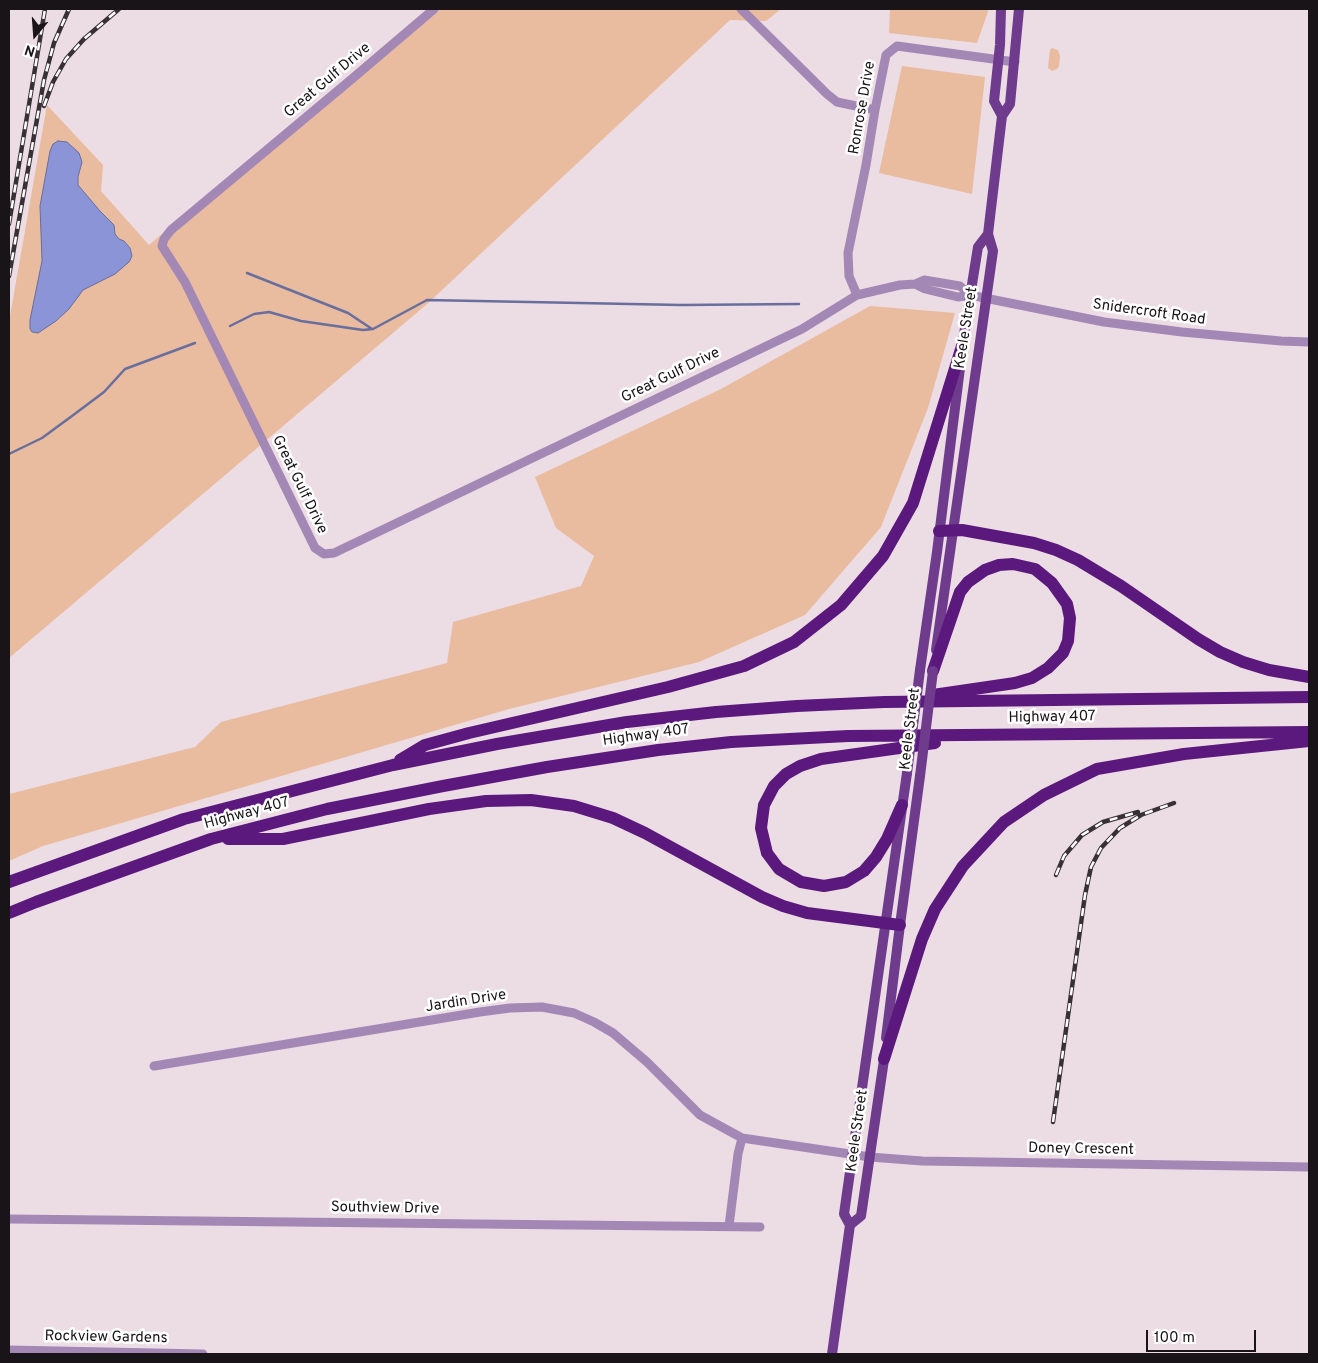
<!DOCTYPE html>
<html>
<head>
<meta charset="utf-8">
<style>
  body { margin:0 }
  #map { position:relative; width:1318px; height:1363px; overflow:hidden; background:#ecdce4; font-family:Overpass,sans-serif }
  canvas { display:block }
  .frame { position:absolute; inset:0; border:10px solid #191417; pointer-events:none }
  .north { position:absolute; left:10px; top:10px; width:50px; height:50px; -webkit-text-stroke:4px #fff; paint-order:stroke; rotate:198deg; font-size:14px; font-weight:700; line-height:20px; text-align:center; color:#191417 }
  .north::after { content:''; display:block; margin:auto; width:18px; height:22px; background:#191417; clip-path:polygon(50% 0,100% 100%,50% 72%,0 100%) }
  .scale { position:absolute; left:1146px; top:1330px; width:110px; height:22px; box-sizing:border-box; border:2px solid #191417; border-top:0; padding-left:6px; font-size:15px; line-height:18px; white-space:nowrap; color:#191417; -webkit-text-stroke:4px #fff; paint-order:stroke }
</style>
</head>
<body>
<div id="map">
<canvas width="1318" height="1363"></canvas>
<div class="frame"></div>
<div class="north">N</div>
<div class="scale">100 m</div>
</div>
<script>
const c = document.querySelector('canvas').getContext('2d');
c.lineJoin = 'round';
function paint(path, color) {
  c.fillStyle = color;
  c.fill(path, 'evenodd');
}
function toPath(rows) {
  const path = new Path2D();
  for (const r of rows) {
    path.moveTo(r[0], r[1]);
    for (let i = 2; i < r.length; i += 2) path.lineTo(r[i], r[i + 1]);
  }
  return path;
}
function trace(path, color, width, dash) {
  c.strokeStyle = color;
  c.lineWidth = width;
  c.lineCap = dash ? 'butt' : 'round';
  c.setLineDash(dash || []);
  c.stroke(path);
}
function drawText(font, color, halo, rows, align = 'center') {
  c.font = font + ' Overpass,sans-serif';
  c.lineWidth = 5;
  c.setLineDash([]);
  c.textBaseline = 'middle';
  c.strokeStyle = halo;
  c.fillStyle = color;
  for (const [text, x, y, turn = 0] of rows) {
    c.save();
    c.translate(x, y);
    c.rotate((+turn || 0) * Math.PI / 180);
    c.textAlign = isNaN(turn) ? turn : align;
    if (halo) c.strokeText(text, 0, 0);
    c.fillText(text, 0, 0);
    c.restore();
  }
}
const green = toPath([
  [428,9,781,9,766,21,730,20,426,305,9,658,9,322,47,105,103,165,101,191,149,245],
  [890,9,989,9,977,43,889,33],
  [1052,48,1058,50,1060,56,1059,66,1057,69,1052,71,1048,68,1050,50],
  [902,66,985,77,972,194,879,173],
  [870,306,955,313,928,408,881,527,805,615,699,662,509,709,43,846,9,861,9,794,195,747,221,722,447,663,453,622,581,586,594,556,556,528,535,477,721,389]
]);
const water = toPath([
  [58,141,67,142,79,153,82,162,78,177,78,185,100,211,114,225,115,234,119,239,124,241,130,248,132,256,129,262,115,274,83,290,69,309,56,321,38,333,32,332,30,329,30,320,42,261,40,206,50,151,53,144,58,141]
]);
const stream = toPath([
  [247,273,348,313,372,329],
  [230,326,254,314,269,312,301,321,363,330,373,329,427,300,681,305,799,304],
  [9,454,42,438,72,416,104,392,125,369,195,343]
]);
const minor = toPath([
  [434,9,353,78,171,230,164,239,162,246,185,282,315,548,324,554,334,553,802,329,857,295,900,285,915,284,924,280,960,286,970,295],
  [741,9,827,94,837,102,875,110],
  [915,284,925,289,958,297,970,295,1104,322,1182,332,1281,341,1309,342],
  [857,295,849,276,848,253,866,165,875,110,886,55,897,46,1015,62],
  [154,1066,480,1012,510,1008,542,1007,574,1013,594,1022,613,1033,647,1062,700,1115,742,1138,870,1157,922,1161,1309,1167],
  [9,1219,760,1227],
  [729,1226,738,1154,742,1138],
  [9,1350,203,1354]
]);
const major = toPath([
  [1001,9,1000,45,994,101,1002,116],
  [961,353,978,247,988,234],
  [936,650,993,251,988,234,1002,116,1010,104,1019,9],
  [920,670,937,552,960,368],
  [886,1038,900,925,920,776],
  [850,1225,861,1216,885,1053],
  [832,1354,850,1225,844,1214,907,773]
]);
const highway = toPath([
  [939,531,962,530,1034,543,1056,550,1078,560,1121,586,1198,639,1220,652,1243,662,1269,670,1309,677],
  [933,695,1015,683,1032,678,1048,668,1063,653,1068,641,1070,618,1067,604,1052,583,1035,569,1013,564,999,565,985,570,968,582,960,592,933,671],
  [400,760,425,745,469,733,668,687,744,666,794,642,841,605,883,556,913,503,962,346],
  [902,805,887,839,876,857,864,871,846,882,824,886,801,882,779,869,767,853,761,828,764,805,774,786,786,774,800,766,821,759,935,743],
  [228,839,283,839,429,809,486,801,531,800,574,806,613,818,645,833,762,897,783,906,807,913,900,925],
  [9,882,184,819,393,765,497,744,627,722,716,712,797,706,884,702,1309,697],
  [9,913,36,902,211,839,327,809,443,786,547,767,658,750,731,742,848,736,1309,732],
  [884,1059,922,939,935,909,963,866,1004,822,1044,795,1097,769,1184,754,1309,741]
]);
const rail = toPath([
  [44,106,53,82,66,59,84,39,119,9],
  [9,224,45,9],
  [9,276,44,80,54,43,69,9],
  [1056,875,1064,856,1082,835,1103,822,1138,812],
  [1053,1122,1085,895,1091,867,1101,848,1120,828,1141,815,1174,803]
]);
const majorBridge = toPath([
  [907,773,920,670],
  [920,776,933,671]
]);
const streetNames = [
  ["Great Gulf Drive",328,81,-40],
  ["Ronrose Drive",863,108,-80],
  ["Snidercroft Road",1149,313,8],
  ["Keele Street",967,328,-81],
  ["Great Gulf Drive",671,376,-26],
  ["Great Gulf Drive",299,485,64],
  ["Highway 407",1052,718,-1],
  ["Keele Street",911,729,-83],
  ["Highway 407",646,736,-8],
  ["Highway 407",247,814,-15],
  ["Jardin Drive",466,1002,-9],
  ["Keele Street",858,1131,-82],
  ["Doney Crescent",1081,1150,1],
  ["Southview Drive",385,1209,1],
  ["Rockview Gardens",106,1338,1]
];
paint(green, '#e9bb9f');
paint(water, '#8a94d6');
trace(water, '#686e9d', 1);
trace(stream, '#686e9d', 2.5);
trace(minor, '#a388b6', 9);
trace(major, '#6e3b8d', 10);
trace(highway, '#5b197d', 12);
trace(rail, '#373034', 4.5);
trace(rail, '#fff', 2.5, [8]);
trace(majorBridge, '#6e3b8d', 10);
drawText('15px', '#191417', '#fff', streetNames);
</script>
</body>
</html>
